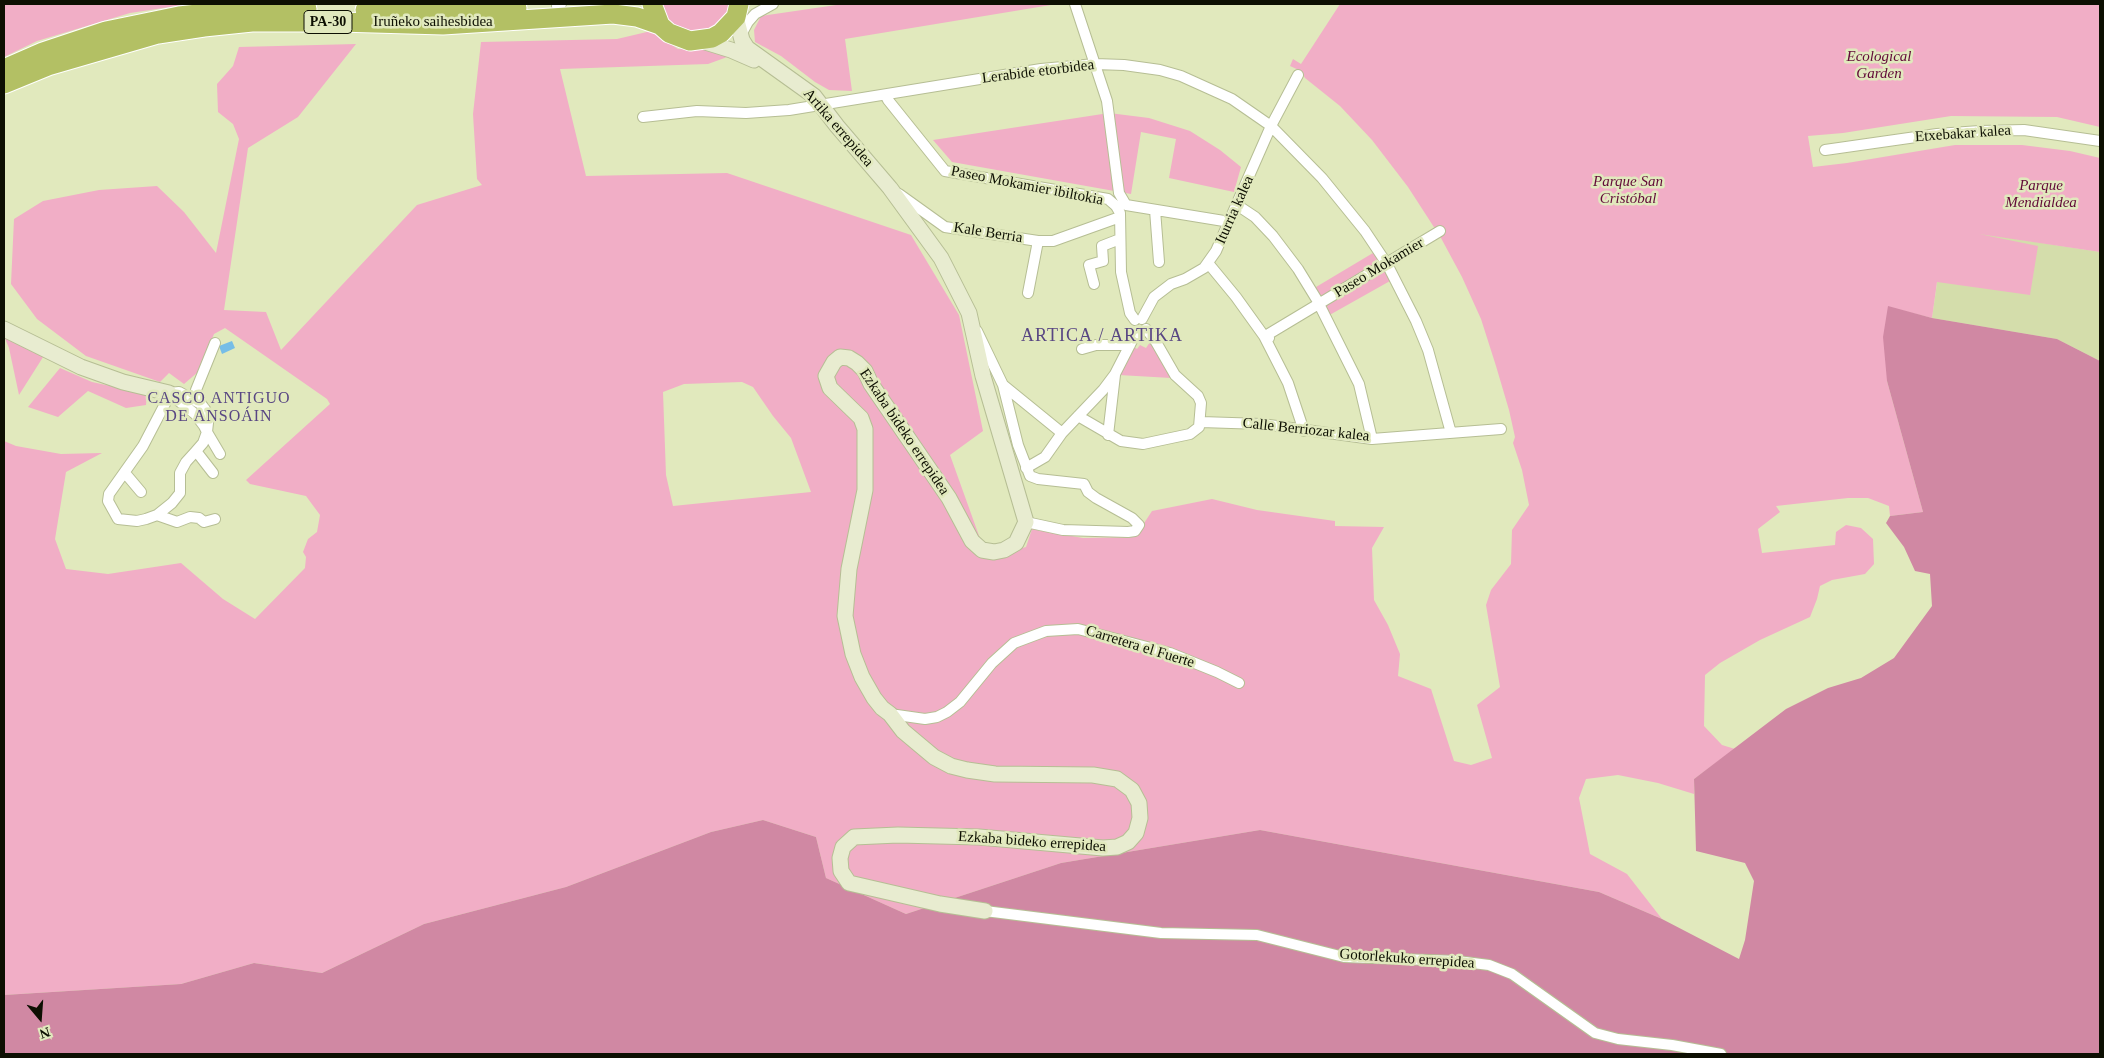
<!DOCTYPE html>
<html>
<head>
<meta charset="utf-8">
<style>
  body { margin:0 }
  #map { position:relative; width:2104px; height:1058px; overflow:hidden; background:#e1e9bd; font-family:"Times New Roman",serif }
  canvas { display:block }
  .frame { position:absolute; inset:0; border:5px solid #0d0f02; pointer-events:none }
  .north { position:absolute; left:15px; top:993px; width:50px; height:50px; -webkit-text-stroke:4px #e1e9bd; paint-order:stroke; rotate:162deg; font-size:14px; font-weight:700; line-height:20px; text-align:center; color:#0d0f02 }
  .north::after { content:''; display:block; margin:auto; width:18px; height:22px; background:#0d0f02; clip-path:polygon(50% 0,100% 100%,50% 72%,0 100%) }
</style>
</head>
<body>
<div id="map">
<canvas width="2104" height="1058"></canvas>
<div class="frame"></div>
<div class="north">N</div>
</div>
<script>
const c = document.querySelector('canvas').getContext('2d');
c.lineJoin = 'round';
function paint(path, color) {
  c.fillStyle = color;
  c.fill(path, 'evenodd');
}
function toPath(rows) {
  const path = new Path2D();
  for (const r of rows) {
    path.moveTo(r[0], r[1]);
    for (let i = 2; i < r.length; i += 2) path.lineTo(r[i], r[i + 1]);
  }
  return path;
}
function trace(path, color, width, dash) {
  c.strokeStyle = color;
  c.lineWidth = width;
  c.lineCap = dash ? 'butt' : 'round';
  c.setLineDash(dash || []);
  c.stroke(path);
}
function drawText(font, color, halo, rows, align = 'center') {
  c.font = font + ' "Times New Roman",serif';
  c.lineWidth = 5;
  c.setLineDash([]);
  c.textBaseline = 'middle';
  c.strokeStyle = halo;
  c.fillStyle = color;
  for (const [text, x, y, turn = 0] of rows) {
    c.save();
    c.translate(x, y);
    c.rotate((+turn || 0) * Math.PI / 180);
    c.textAlign = isNaN(turn) ? turn : align;
    if (halo) c.strokeText(text, 0, 0);
    c.fillText(text, 0, 0);
    c.restore();
  }
}
const built = toPath([
  [1945,228,2100,252,2100,361,2057,339,1932,318]
]);
const green = toPath([
  [4,4,190,4,130,13,37,41,4,57],
  [661,4,730,4,725,16,717,25,707,30,696,32,686,30,675,26,667,18],
  [843,4,1057,4,845,39,852,91,829,90,815,82,781,56,755,42,754,30,761,16],
  [1340,4,2100,4,2100,127,2057,117,1951,116,1843,133,1808,136,1813,167,1847,163,1955,145,2022,145,2070,151,2100,158,2100,252,1979,234,2038,246,2030,295,1937,282,1932,318,1888,307,1887,381,1923,512,1890,516,1889,506,1868,498,1848,498,1776,506,1780,512,1758,529,1762,553,1835,545,1836,532,1846,525,1861,528,1873,539,1874,564,1865,574,1832,580,1820,586,1817,599,1810,617,1760,640,1720,663,1705,675,1704,726,1722,745,1735,749,1694,779,1694,794,1658,783,1618,775,1586,779,1579,798,1590,854,1627,874,1662,919,1599,892,1260,830,1061,863,906,914,826,878,816,837,763,820,711,832,566,887,424,924,322,973,254,963,181,984,4,995,4,441,16,446,61,454,102,453,66,472,55,539,66,569,108,574,181,563,223,599,255,619,305,568,306,557,303,552,308,539,317,532,320,515,306,496,250,484,246,480,330,404,327,399,225,328,214,334,198,372,184,384,169,373,160,382,86,356,37,319,11,284,14,219,43,201,99,190,157,186,184,212,216,253,239,139,233,124,218,112,217,84,233,66,239,47,356,44,298,117,248,148,224,310,266,312,281,350,417,205,482,185,477,179,473,114,481,42,617,39,651,31,678,49,713,50,730,56,708,64,560,69,586,176,727,173,911,235,959,315,983,431,950,455,987,558,1026,547,1032,529,1083,538,1135,537,1152,511,1212,499,1257,510,1335,521,1335,526,1384,527,1372,548,1374,600,1388,625,1400,654,1398,676,1431,689,1454,761,1471,765,1492,758,1477,705,1500,687,1486,605,1491,590,1511,564,1512,530,1529,505,1522,470,1513,443,1515,437,1509,410,1496,366,1481,319,1462,277,1441,238,1408,187,1372,140,1340,106,1305,78,1301,71,1290,66,1293,59,1301,64],
  [742,382,753,387,773,416,791,438,811,492,673,506,666,475,663,392,684,384],
  [1109,113,1149,118,1190,131,1220,150,1241,167,1234,192,1169,178,1176,139,1141,132,1131,194,952,162,933,140],
  [1378,250,1390,281,1326,317,1311,290],
  [4,336,45,354,19,395,9,348],
  [1150,342,1171,378,1119,375,1133,346,1137,349,1140,345,1146,348],
  [60,368,92,382,147,394,146,405,126,408,88,391,58,417,28,407]
]);
const forest = toPath([
  [1888,306,1932,318,2057,339,2100,361,2100,1054,4,1054,4,995,181,984,254,963,322,973,424,924,566,887,711,832,763,820,816,837,826,878,906,914,1061,863,1260,830,1599,892,1662,919,1739,959,1745,940,1754,881,1745,863,1696,851,1694,779,1786,709,1828,688,1861,678,1894,658,1932,606,1930,574,1915,571,1904,547,1886,523,1890,516,1923,512,1887,381,1883,337]
]);
const water = toPath([
  [232,341,235,348,222,354,219,346]
]);
const street = toPath([
  [1075,4,1107,101,1119,193,1126,205,1230,222],
  [557,6,561,4],
  [741,35,748,22,755,14,773,4],
  [886,96,888,100,945,171,1108,199,1116,206,1120,213,1121,272,1130,313,1135,320],
  [643,117,697,111,746,113,789,110,1041,69,1095,64,1124,65,1160,70,1181,76,1232,99,1271,126,1322,178,1365,231,1387,264,1416,321,1428,350,1451,433],
  [1825,150,1937,134,1980,131,2024,130,2100,141],
  [899,194,945,227,1038,241,1053,241,1120,217],
  [1237,205,1255,217,1273,236,1298,269,1317,300,1359,384,1372,439],
  [1155,210,1159,262],
  [1208,263,1236,297,1264,336,1288,383,1304,431],
  [1094,284,1089,265,1103,261,1102,246,1120,239],
  [1028,293,1038,241],
  [1142,319,1154,297,1171,284,1185,279,1204,268,1216,251,1271,126,1298,75],
  [977,331,1003,385,1018,445,1030,476,1038,479,1084,484,1088,492,1096,498,1132,518,1139,525,1135,531,1128,532,1063,530,1026,522],
  [1266,340,1269,338,1267,335,1440,231],
  [1082,349,1096,345,1130,345],
  [1003,385,1062,433],
  [169,393,167,400,143,446,109,494,108,501,118,519,137,521,146,519,157,515,172,503,180,493,180,473,186,462,196,451],
  [169,393,195,414,204,426,207,432,203,443,196,451,213,473],
  [169,393,179,392,201,404,205,409,208,423,207,432,220,454],
  [201,404,196,390,215,343],
  [1078,416,1121,441,1143,444,1190,434,1199,427,1201,403,1198,396,1175,375,1156,342,1146,329],
  [1201,422,1262,424,1372,439,1501,429],
  [1108,435,1115,375],
  [1026,468,1045,457,1062,433,1103,390,1115,374,1136,333],
  [125,473,141,492],
  [157,515,177,522,190,517,199,518,204,522,215,519],
  [890,714,925,719,937,717,947,712,960,702,992,663,1014,643,1046,631,1078,629,1170,653,1217,672,1239,683],
  [985,911,1161,933,1257,935,1344,957,1457,961,1489,965,1512,974,1595,1033,1618,1039,1672,1045,1721,1054]
]);
const secondary = toPath([
  [736,17,742,40,747,48,814,96,837,126,890,188,941,258,969,313,983,376,1026,522,1016,543,1004,550,994,552,982,550,972,541,949,498,871,384,865,371,857,363,849,358,840,357,834,362,826,376,830,388,861,418,865,429,865,490,849,569,845,616,853,654,862,677,874,698,882,708,890,714,903,731,934,757,951,766,967,770,995,774,1093,775,1117,779,1132,790,1139,803,1140,818,1136,833,1128,842,1117,847,1103,848,979,837,898,835,854,837,843,847,840,858,841,871,849,883,940,904,985,911],
  [702,41,731,50,754,60],
  [4,329,81,367,123,382,169,393]
]);
const highway = toPath([
  [652,4,660,25,669,33,690,41,712,38,721,33,736,17,739,4],
  [365,10,432,11,517,8],
  [4,69,43,52,106,31,179,16,226,11,307,9],
  [4,84,48,66,158,34,204,27,252,22,339,22,443,25,613,14,637,17,660,25]
]);
const shields = [
  [328,22,48]
];
const shieldNames = [
  ["PA-30",328,22]
];
const streetNames = [
  ["Iruñeko saihesbidea",433,22],
  ["Lerabide etorbidea",1038,72,-7],
  ["Artika errepidea",838,128,49],
  ["Etxebakar kalea",1963,134,-4],
  ["Paseo Mokamier ibiltokia",1027,186,11],
  ["Iturria kalea",1235,210,-66],
  ["Kale Berria",988,233,9],
  ["Paseo Mokamier",1379,268,-31],
  ["Calle Berriozar kalea",1306,430,6],
  ["Ezkaba bideko errepidea",904,432,56],
  ["Carretera el Fuerte",1140,647,17],
  ["Ezkaba bideko errepidea",1032,842,4],
  ["Gotorlekuko errepidea",1407,959,4]
];
const parkNames = [
  ["Ecological",1879,57],
  ["Garden",1879,74],
  ["Parque San",1628,182],
  ["Cristóbal",1628,199],
  ["Parque",2041,186],
  ["Mendialdea",2041,203]
];
const neighbourhoodNames = [
  ["CASCO ANTIGUO",219,399],
  ["DE ANSOÁIN",219,417]
];
const quarterNames = [
  ["ARTICA / ARTIKA",1102,336]
];
paint(built, '#d4ddab');
paint(green, '#f1aec6');
paint(forest, '#d088a3');
paint(water, '#76bde7');
trace(street, '#b6be94', 12);
trace(secondary, '#b6be94', 17);
trace(highway, '#fff', 21);
trace(street, '#fff', 10);
trace(secondary, '#e8ecd0', 15);
trace(highway, '#b3c064', 19);
for (const [x, y, w] of shields) {
  const box = new Path2D();
  box.roundRect(x - w / 2, y - 11.5, w, 23, 4);
  c.fillStyle = '#e1e9bd';
  c.fill(box);
  trace(box, '#0d0f02', 1);
}
drawText('bold 14px', '#0d0f02', null, shieldNames);
drawText('15px', '#0d0f02', '#e1e9bd', streetNames);
drawText('italic 15px', '#620a38', '#e1e9bd', parkNames);
c.letterSpacing = '1px';
drawText('16px', '#584683', '#e1e9bd', neighbourhoodNames);
c.letterSpacing = '0px';
c.letterSpacing = '1px';
drawText('18px', '#584683', '#e1e9bd', quarterNames);
c.letterSpacing = '0px';
</script>
</body>
</html>
